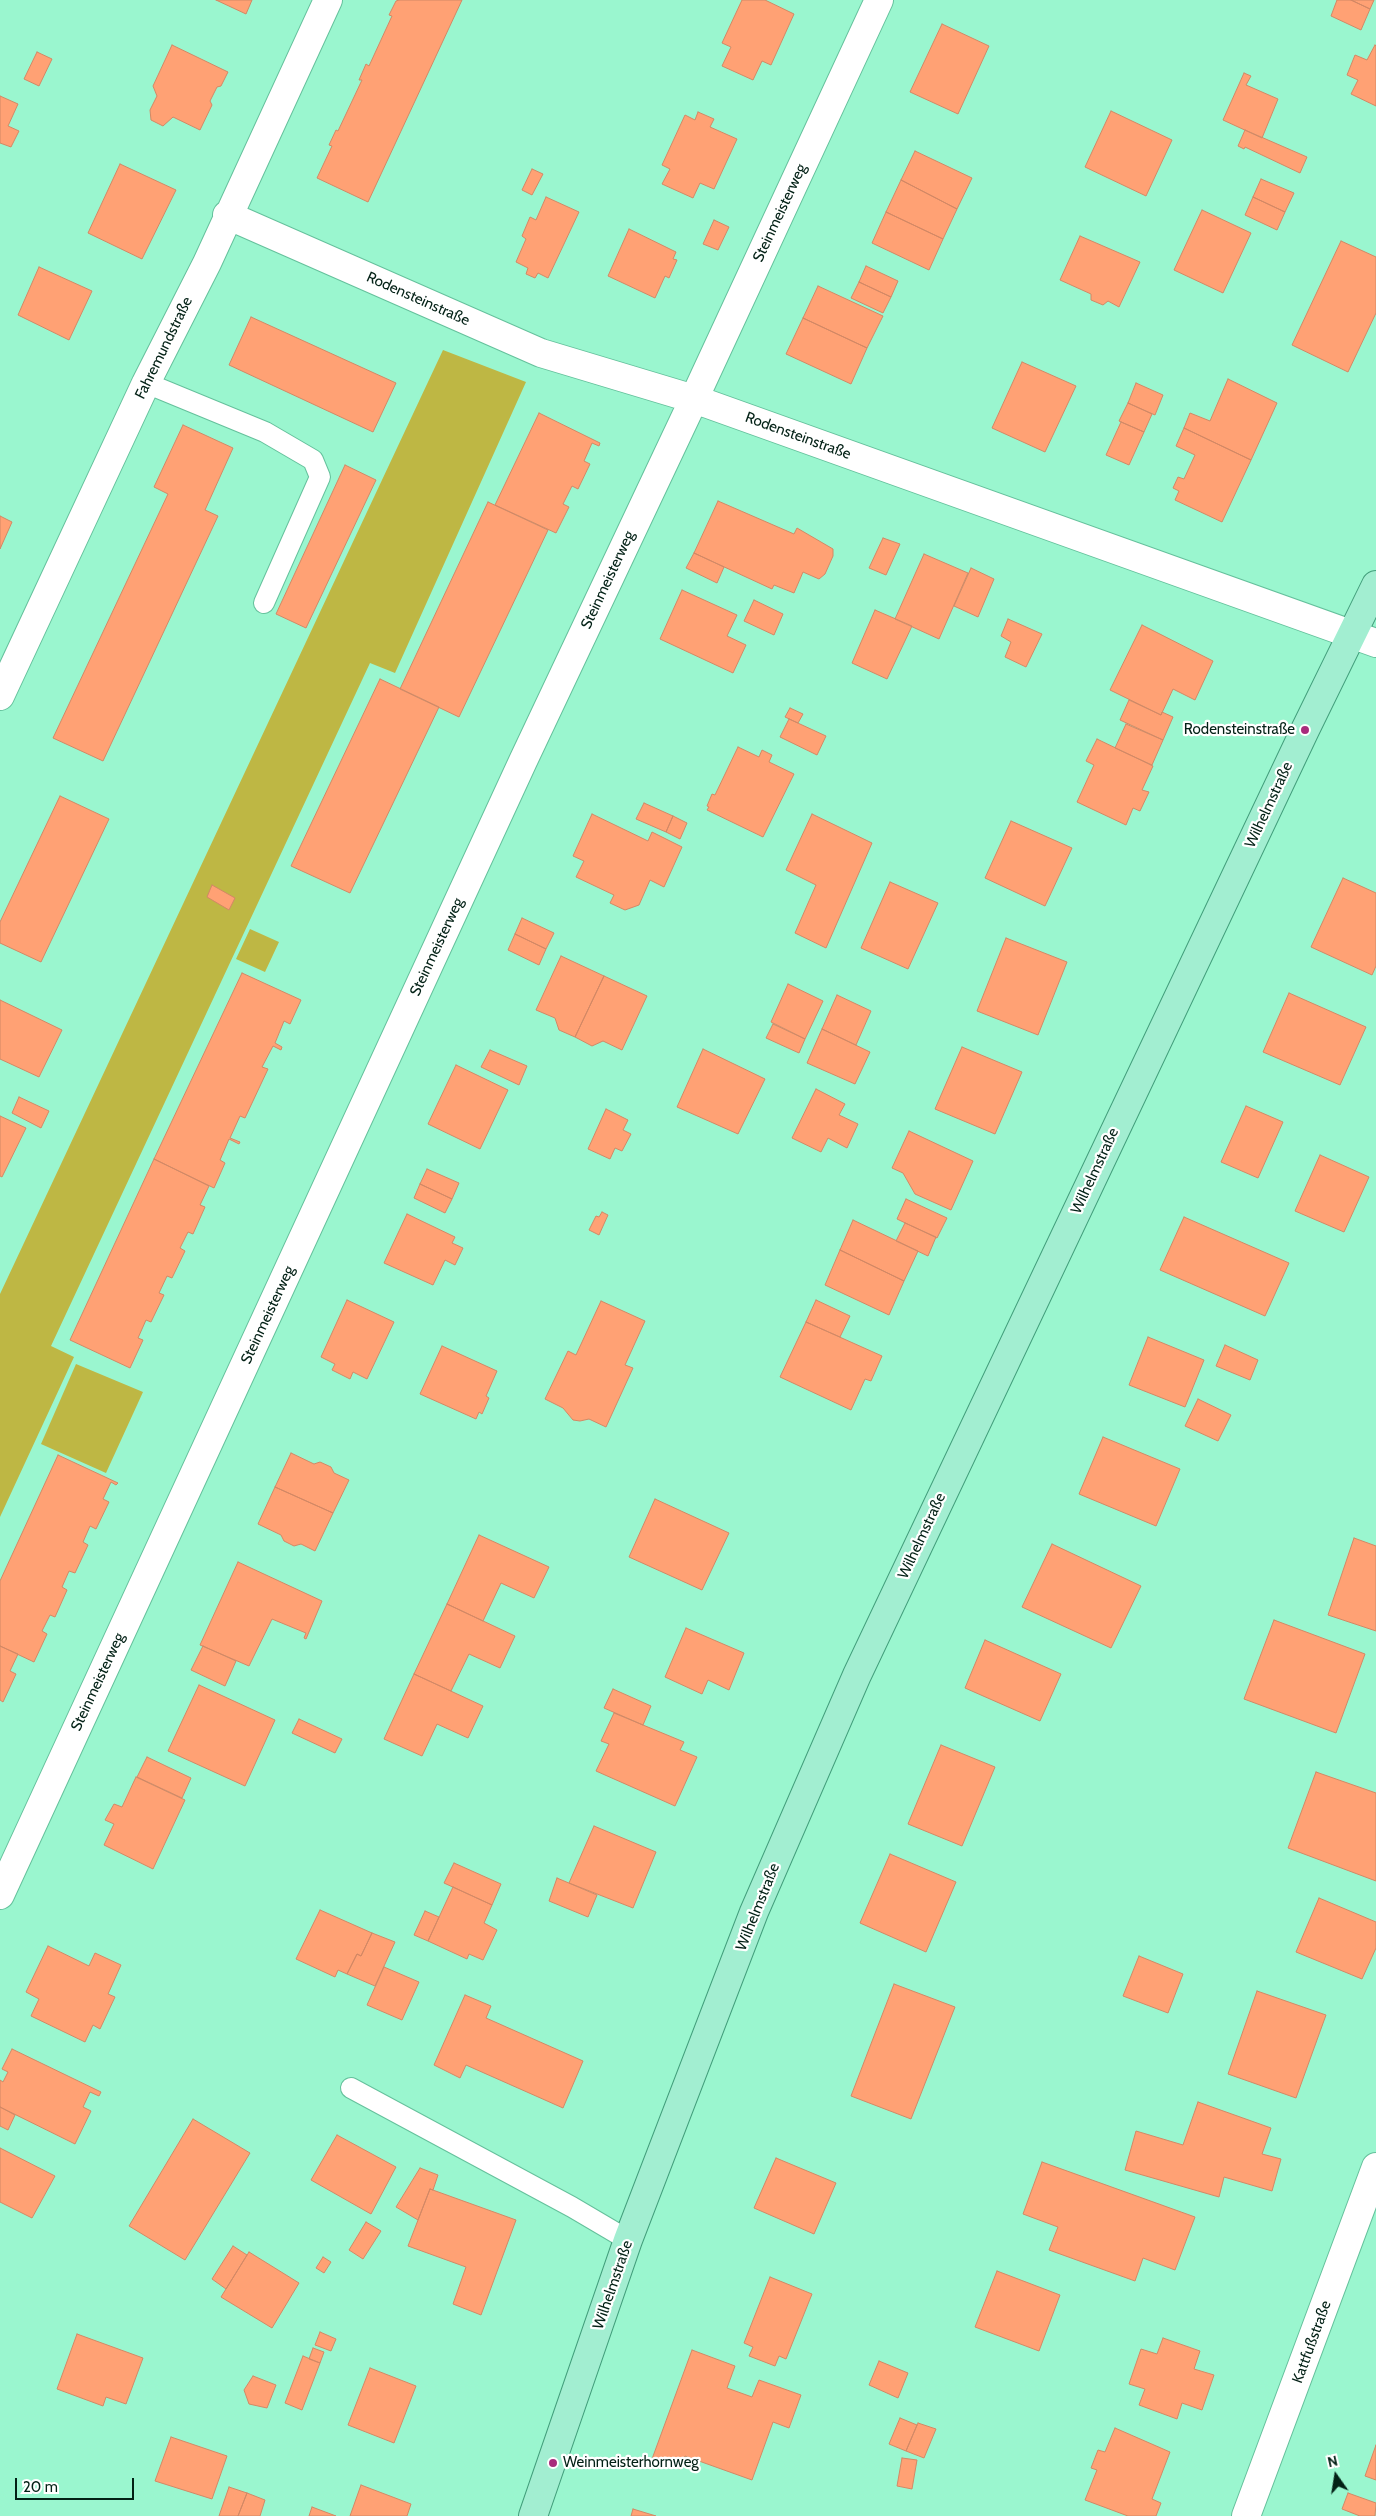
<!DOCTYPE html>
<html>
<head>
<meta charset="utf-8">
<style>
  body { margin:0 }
  #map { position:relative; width:1376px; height:2516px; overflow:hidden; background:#9af6cf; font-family:Cabin,sans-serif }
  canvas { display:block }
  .north { position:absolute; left:1311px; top:2451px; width:50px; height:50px; -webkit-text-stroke:4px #fff; paint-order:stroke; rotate:347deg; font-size:14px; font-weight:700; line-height:20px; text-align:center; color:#032116 }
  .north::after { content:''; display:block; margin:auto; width:18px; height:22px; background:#032116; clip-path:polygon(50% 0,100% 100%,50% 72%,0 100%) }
  .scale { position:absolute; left:15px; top:2478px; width:119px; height:22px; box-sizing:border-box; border:2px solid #032116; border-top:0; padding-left:6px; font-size:15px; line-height:18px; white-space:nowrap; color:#032116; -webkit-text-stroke:4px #fff; paint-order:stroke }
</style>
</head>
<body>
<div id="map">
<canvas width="1376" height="2516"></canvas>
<div class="north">N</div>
<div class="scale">20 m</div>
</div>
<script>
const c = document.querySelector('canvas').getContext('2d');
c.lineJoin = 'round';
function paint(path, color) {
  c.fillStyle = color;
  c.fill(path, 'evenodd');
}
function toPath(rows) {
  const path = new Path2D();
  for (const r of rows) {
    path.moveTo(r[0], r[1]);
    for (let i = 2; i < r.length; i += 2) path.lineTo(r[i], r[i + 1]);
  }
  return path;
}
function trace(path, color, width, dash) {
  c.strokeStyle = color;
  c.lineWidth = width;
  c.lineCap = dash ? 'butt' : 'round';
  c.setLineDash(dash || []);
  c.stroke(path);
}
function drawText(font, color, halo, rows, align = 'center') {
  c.font = font + ' Cabin,sans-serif';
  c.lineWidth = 4.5;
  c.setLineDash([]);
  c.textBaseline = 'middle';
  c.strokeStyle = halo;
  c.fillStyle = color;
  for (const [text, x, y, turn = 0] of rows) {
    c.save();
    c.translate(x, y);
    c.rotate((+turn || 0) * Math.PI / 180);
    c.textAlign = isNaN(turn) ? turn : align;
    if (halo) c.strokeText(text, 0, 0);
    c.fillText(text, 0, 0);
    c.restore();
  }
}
const green = toPath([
  [443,350,526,382,395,673,370,663,51,1346,74,1357,0,1517,0,1294],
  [250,929,279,942,265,972,236,959],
  [76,1364,143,1392,106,1473,41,1444]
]);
const building = toPath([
  [216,0,252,0,246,14,216,0],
  [399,0,462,0,368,202,317,178,332,146,329,145,336,130,338,131,362,80,359,80,366,64,369,66,392,16,389,15,396,1,399,0],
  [742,0,765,0,794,14,771,65,762,61,753,80,722,66,731,47,722,43,742,0],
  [1337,0,1351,0,1370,9,1361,30,1331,16,1337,0],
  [1351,0,1374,0,1370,9,1351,0],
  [942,24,989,46,958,114,910,92,942,24],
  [172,45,228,72,221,86,217,87,210,101,212,105,200,130,173,117,163,126,151,120,150,110,157,96,153,86,172,45],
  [1375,45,1376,46,1376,106,1351,94,1358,80,1347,75,1355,55,1367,60,1375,45],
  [37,52,52,59,39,86,24,79,37,52],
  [1244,73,1251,76,1246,85,1278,99,1262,138,1223,120,1244,73],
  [0,96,18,104,8,126,19,131,11,147,0,143,0,96],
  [1111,111,1172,140,1146,196,1085,167,1111,111],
  [698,112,714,119,710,127,737,139,714,189,700,183,693,198,662,184,670,169,662,165,685,115,695,120,698,112],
  [1245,130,1307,157,1300,173,1245,147,1244,149,1238,146,1245,130],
  [915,151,972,178,957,209,901,180,915,151],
  [120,164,176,190,142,259,88,233,120,164],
  [532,169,543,174,532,195,522,190,532,169],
  [1261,179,1294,193,1285,212,1253,197,1261,179],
  [901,180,957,209,943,239,886,212,901,180],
  [546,197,579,212,548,278,538,273,535,278,526,274,528,268,516,262,526,239,522,236,530,217,536,220,546,197],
  [1253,197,1285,212,1277,230,1245,215,1253,197],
  [1202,210,1251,233,1223,293,1174,270,1202,210],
  [886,212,943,239,929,270,872,243,886,212],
  [714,220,729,227,718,250,703,244,714,220],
  [629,229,676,252,673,259,677,260,669,278,665,276,655,298,608,276,629,229],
  [1080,236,1140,262,1119,307,1108,301,1103,305,1091,300,1091,294,1060,280,1080,236],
  [1341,241,1376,257,1376,313,1348,372,1292,345,1341,241],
  [866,266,898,281,891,297,859,282,866,266],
  [39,267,92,291,69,340,18,315,39,267],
  [859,282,891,297,883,313,851,298,859,282],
  [818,286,883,316,867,348,803,318,818,286],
  [251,317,396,383,373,432,229,365,251,317],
  [803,318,867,348,851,384,786,354,803,318],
  [1022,362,1076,386,1045,452,992,428,1022,362],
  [1228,379,1277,403,1251,460,1184,428,1190,413,1210,421,1228,379],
  [1136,383,1163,395,1155,415,1128,403,1136,383],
  [1128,403,1152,414,1144,432,1119,421,1128,403],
  [539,413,600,443,599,446,592,443,584,461,590,464,578,489,572,486,563,504,569,507,556,533,495,505,539,413],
  [1121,422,1144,432,1129,465,1106,455,1121,422],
  [183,425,233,448,205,510,218,516,103,761,53,738,168,494,154,487,183,425],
  [1184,428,1251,460,1222,522,1175,500,1179,491,1173,488,1178,477,1184,479,1195,455,1176,446,1184,428],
  [345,465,376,480,306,628,276,614,345,465],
  [718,501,794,534,797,528,833,549,833,556,825,574,819,579,803,572,794,593,774,585,772,589,694,553,718,501],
  [488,502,548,530,459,717,400,689,488,502],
  [0,516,12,522,0,549,0,516],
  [883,538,900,544,886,575,869,568,883,538],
  [694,553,724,567,717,583,686,568,694,553],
  [924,554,968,573,939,639,895,619,924,554],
  [971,568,994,579,978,617,954,606,971,568],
  [682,590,737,615,727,636,746,645,733,673,660,639,682,590],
  [754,600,783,614,774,635,744,621,754,600],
  [875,610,912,626,887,679,852,663,875,610],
  [1008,619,1042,634,1026,667,1005,657,1011,642,1001,636,1008,619],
  [1142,625,1213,661,1195,700,1173,689,1161,715,1110,690,1142,625],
  [380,679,439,707,350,893,291,866,380,679],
  [1129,700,1161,715,1162,712,1173,717,1163,740,1120,720,1129,700],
  [790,708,803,714,798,723,785,717,790,708],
  [789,719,826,736,817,755,780,737,789,719],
  [1126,724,1163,740,1152,765,1115,748,1126,724],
  [1097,739,1153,766,1142,790,1149,792,1140,811,1133,808,1126,825,1077,802,1094,765,1086,761,1097,739],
  [738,747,759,757,762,750,772,755,769,762,794,774,763,837,707,810,709,807,707,806,712,794,715,795,738,747],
  [60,796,109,819,41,962,0,943,0,922,60,796],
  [644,803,673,816,666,832,636,819,644,803],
  [592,814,648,841,652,832,682,847,664,887,650,880,639,905,625,910,610,903,614,895,576,877,584,861,573,856,592,814],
  [812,814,872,843,826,948,795,933,816,885,786,870,812,814],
  [673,816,687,823,680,839,666,832,673,816],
  [1011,821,1072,848,1045,906,985,878,1011,821],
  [1343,878,1376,893,1376,966,1372,975,1311,947,1343,878],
  [890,882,938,903,908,969,861,948,890,882],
  [212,885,235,898,229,910,207,897,212,885],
  [522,918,554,933,546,949,515,934,522,918],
  [515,934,546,949,539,965,508,950,515,934],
  [1006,938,1067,962,1038,1035,977,1011,1006,938],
  [561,956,604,976,575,1037,559,1030,555,1018,536,1010,561,956],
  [242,973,301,1000,290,1024,284,1021,275,1043,282,1047,281,1050,273,1046,262,1067,268,1069,245,1118,240,1116,230,1138,240,1142,239,1144,229,1139,220,1160,225,1163,214,1188,154,1159,242,973],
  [604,976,647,996,622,1050,603,1041,592,1046,575,1037,604,976],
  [788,984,823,1001,805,1039,771,1022,788,984],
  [1289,993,1366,1027,1340,1085,1263,1052,1289,993],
  [837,995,871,1011,856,1045,822,1029,837,995],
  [0,1000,62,1030,39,1077,0,1059,0,1000],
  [773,1024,805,1039,799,1053,766,1038,773,1024],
  [822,1029,870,1052,855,1084,807,1063,822,1029],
  [962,1047,1022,1072,995,1134,935,1109,962,1047],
  [703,1049,765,1079,738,1134,677,1107,703,1049],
  [490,1050,527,1066,519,1085,481,1067,490,1050],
  [456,1065,508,1090,480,1149,428,1124,456,1065],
  [816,1089,845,1104,839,1115,858,1124,847,1148,828,1138,821,1152,792,1138,816,1089],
  [19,1097,49,1111,41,1128,12,1113,19,1097],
  [1246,1106,1283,1122,1258,1178,1221,1162,1246,1106],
  [606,1109,628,1120,623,1130,631,1134,622,1151,615,1148,610,1159,588,1149,606,1109],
  [0,1116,26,1128,2,1177,0,1176,0,1116],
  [909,1131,973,1161,951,1210,915,1194,903,1173,892,1168,909,1131],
  [1320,1155,1369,1177,1344,1232,1295,1211,1320,1155],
  [154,1159,209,1186,200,1205,205,1207,193,1234,188,1232,180,1248,185,1251,172,1278,167,1276,159,1293,164,1295,151,1322,146,1320,138,1338,143,1340,130,1368,70,1340,154,1159],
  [427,1169,459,1183,452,1199,420,1184,427,1169],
  [420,1184,452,1199,445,1213,414,1198,420,1184],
  [906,1199,947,1218,937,1238,897,1219,906,1199],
  [602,1212,608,1215,599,1235,589,1230,596,1216,599,1217,602,1212],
  [407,1214,455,1237,452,1243,463,1248,455,1265,445,1260,433,1285,384,1263,407,1214],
  [1184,1217,1289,1263,1265,1316,1160,1270,1184,1217],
  [853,1220,918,1251,904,1281,840,1250,853,1220],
  [905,1223,936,1237,928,1256,896,1241,905,1223],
  [840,1250,904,1281,889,1315,825,1285,840,1250],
  [347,1300,394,1322,367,1379,353,1372,350,1379,332,1370,335,1364,321,1357,347,1300],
  [816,1300,850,1316,840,1337,806,1322,816,1300],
  [601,1301,645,1321,625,1365,633,1368,606,1427,589,1419,580,1421,573,1420,563,1408,545,1399,568,1351,576,1355,601,1301],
  [806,1322,882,1356,871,1381,865,1379,851,1410,780,1377,806,1322],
  [1148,1337,1204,1360,1185,1407,1129,1385,1148,1337],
  [1225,1345,1258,1360,1250,1380,1216,1366,1225,1345],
  [442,1346,497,1371,486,1396,489,1398,482,1414,479,1412,476,1419,420,1394,442,1346],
  [1198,1399,1231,1415,1218,1441,1185,1426,1198,1399],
  [1103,1437,1180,1469,1156,1526,1079,1494,1103,1437],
  [291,1453,314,1464,320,1462,331,1467,334,1473,349,1480,333,1513,275,1487,291,1453],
  [58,1455,118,1483,116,1485,111,1482,103,1499,109,1502,96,1529,90,1526,83,1542,88,1545,75,1573,69,1571,62,1587,67,1590,55,1617,50,1615,42,1631,47,1634,34,1662,0,1646,0,1581,58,1455],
  [275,1487,333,1513,315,1551,301,1544,294,1546,284,1541,281,1535,258,1524,275,1487],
  [655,1499,729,1533,702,1590,629,1557,655,1499],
  [479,1535,549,1567,534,1598,501,1583,483,1621,447,1604,479,1535],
  [1354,1538,1376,1546,1376,1631,1328,1615,1354,1538],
  [1052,1544,1141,1586,1111,1648,1022,1607,1052,1544],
  [238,1562,322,1601,306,1639,304,1638,306,1633,272,1619,249,1666,200,1645,238,1562],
  [447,1604,515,1636,500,1668,469,1654,451,1691,414,1674,447,1604],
  [1274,1620,1365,1654,1336,1733,1244,1699,1274,1620],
  [686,1628,744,1653,729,1690,708,1680,702,1694,665,1677,686,1628],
  [985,1640,1061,1674,1040,1721,965,1688,985,1640],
  [0,1646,18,1654,10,1671,16,1674,3,1702,0,1700,0,1646],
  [203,1646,236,1661,225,1686,191,1670,203,1646],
  [414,1674,483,1706,468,1738,437,1724,422,1756,384,1739,414,1674],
  [199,1685,275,1720,245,1786,168,1751,199,1685],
  [613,1689,651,1706,643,1725,604,1708,613,1689],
  [614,1713,684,1742,680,1750,697,1757,675,1806,596,1771,609,1744,601,1741,614,1713],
  [299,1719,342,1739,335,1753,292,1733,299,1719],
  [941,1745,995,1767,962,1846,908,1824,941,1745],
  [147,1757,191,1778,182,1798,137,1777,147,1757],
  [1316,1772,1376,1793,1376,1881,1288,1848,1316,1772],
  [136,1777,185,1800,153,1869,104,1845,114,1824,105,1820,114,1804,122,1807,136,1777],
  [594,1826,656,1852,633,1908,569,1883,594,1826],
  [890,1854,956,1882,926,1952,860,1923,890,1854],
  [454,1863,501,1884,492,1905,444,1883,454,1863],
  [557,1878,597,1895,588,1917,549,1901,557,1878],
  [453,1887,492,1905,484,1923,497,1930,483,1960,469,1954,467,1959,428,1941,453,1887],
  [1319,1898,1376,1922,1376,1948,1362,1979,1296,1952,1319,1898],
  [320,1910,372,1933,361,1956,357,1954,347,1974,338,1970,335,1977,296,1959,320,1910],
  [425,1911,439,1917,428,1941,414,1935,425,1911],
  [372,1933,395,1942,375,1986,347,1974,357,1954,361,1956,372,1933],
  [48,1946,89,1966,95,1953,121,1965,108,1994,115,1997,100,2029,93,2025,85,2042,31,2016,39,1999,26,1992,48,1946],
  [1139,1956,1183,1974,1168,2013,1123,1996,1139,1956],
  [384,1967,419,1982,402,2020,367,2005,384,1967],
  [894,1984,955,2007,911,2119,851,2096,894,1984],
  [1257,1991,1326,2015,1296,2098,1228,2074,1257,1991],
  [465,1995,491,2006,486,2018,583,2061,563,2108,466,2065,460,2078,434,2065,465,1995],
  [12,2049,101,2092,99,2096,90,2092,83,2107,91,2111,75,2144,0,2107,0,2080,3,2082,8,2072,2,2069,12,2049],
  [1198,2102,1271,2128,1262,2154,1281,2159,1272,2191,1224,2177,1219,2197,1125,2170,1136,2131,1183,2145,1198,2102],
  [0,2107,15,2115,8,2130,0,2126,0,2107],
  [193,2119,250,2153,185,2260,129,2226,193,2119],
  [337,2135,396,2167,371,2214,311,2180,337,2135],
  [0,2148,55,2176,32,2218,0,2202,0,2148],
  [776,2158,836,2183,814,2234,754,2208,776,2158],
  [1042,2162,1195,2217,1175,2270,1143,2258,1135,2281,1049,2250,1058,2227,1023,2214,1042,2162],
  [420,2168,438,2175,433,2190,430,2189,418,2220,396,2207,420,2168],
  [430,2189,516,2220,481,2315,453,2304,466,2267,408,2246,430,2189],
  [366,2222,381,2231,363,2259,349,2250,366,2222],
  [233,2246,247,2255,226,2289,212,2279,233,2246],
  [249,2252,299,2283,272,2328,221,2297,249,2252],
  [323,2257,331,2262,324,2273,316,2268,323,2257],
  [997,2271,1060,2295,1039,2351,975,2327,997,2271],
  [770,2277,812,2294,786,2359,779,2356,775,2366,749,2356,753,2347,744,2343,770,2277],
  [320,2332,336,2339,331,2351,315,2345,320,2332],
  [77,2334,143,2358,126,2404,106,2397,103,2406,57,2389,77,2334],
  [1163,2338,1200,2351,1194,2369,1214,2375,1202,2410,1182,2403,1177,2419,1139,2405,1145,2389,1129,2384,1141,2349,1157,2354,1163,2338],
  [313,2348,324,2352,320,2363,309,2359,313,2348],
  [692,2350,735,2366,727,2388,752,2397,759,2380,801,2395,789,2428,773,2422,752,2480,685,2456,680,2469,652,2459,692,2350],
  [303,2356,320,2363,302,2410,285,2403,303,2356],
  [879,2361,908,2373,898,2398,869,2385,879,2361],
  [370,2368,416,2386,394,2443,348,2425,370,2368],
  [253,2376,276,2385,267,2408,249,2404,244,2390,253,2376],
  [900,2418,917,2425,906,2451,889,2444,900,2418],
  [918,2423,936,2429,924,2458,906,2451,918,2423],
  [1115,2428,1170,2452,1152,2499,1161,2503,1156,2516,1128,2516,1085,2500,1097,2470,1091,2468,1098,2450,1105,2452,1115,2428],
  [171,2437,227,2456,212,2499,155,2481,171,2437],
  [1376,2445,1376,2480,1365,2476,1376,2445],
  [902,2458,917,2460,912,2489,897,2486,902,2458],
  [361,2485,411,2504,407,2516,350,2516,361,2485],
  [229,2487,247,2493,238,2516,219,2516,229,2487],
  [247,2493,265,2500,260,2516,238,2516,247,2493],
  [1348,2493,1376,2503,1375,2516,1360,2516,1342,2509,1348,2493],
  [312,2507,336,2516,309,2516,312,2507],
  [633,2509,656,2516,631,2516,633,2509]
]);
const lane = toPath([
  [146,383,265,432,313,460,320,477,264,603],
  [351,2088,572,2207,628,2240]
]);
const street = toPath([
  [227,215,541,353,694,399,1376,643],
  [0,696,146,383,207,263,328,0],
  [0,1895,523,761,694,399,879,0],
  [1246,2516,1376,2167]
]);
const primary = toPath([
  [533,2516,628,2240,676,2115,754,1912,857,1675,1305,730,1376,585]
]);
const markers = [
  [1305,730,5,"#a82b7c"],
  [553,2463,5,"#a82b7c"]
];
const streetNames = [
  ["Steinmeisterweg",780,213,-65],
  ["Rodensteinstraße",418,299,24],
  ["Fahremundstraße",164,348,-64],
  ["Rodensteinstraße",798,436,20],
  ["Steinmeisterweg",608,580,-65],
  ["Wilhelmstraße",1269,805,-65],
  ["Steinmeisterweg",437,947,-65],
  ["Wilhelmstraße",1095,1171,-65],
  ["Steinmeisterweg",268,1315,-65],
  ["Wilhelmstraße",922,1536,-65],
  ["Steinmeisterweg",98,1682,-65],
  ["Wilhelmstraße",758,1907,-68],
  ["Wilhelmstraße",613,2285,-71],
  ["Kattfußstraße",1312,2342,-70]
];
const poiNames = [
  ["Rodensteinstraße",1295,730],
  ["Weinmeisterhornweg",563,2463,"left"]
];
paint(green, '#beb744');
paint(building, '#ffa174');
trace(building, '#d28865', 1);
trace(lane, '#65c19c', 22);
trace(street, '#65c19c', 30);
trace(primary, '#429e7b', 30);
trace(lane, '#fff', 20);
trace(street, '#fff', 28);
trace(primary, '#a2eed1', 28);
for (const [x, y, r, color] of markers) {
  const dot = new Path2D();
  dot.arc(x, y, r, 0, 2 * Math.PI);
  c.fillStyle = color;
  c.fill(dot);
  trace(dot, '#fff', 2);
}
drawText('15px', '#032116', '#fff', streetNames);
drawText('15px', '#032116', '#fff', poiNames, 'right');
</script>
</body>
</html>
